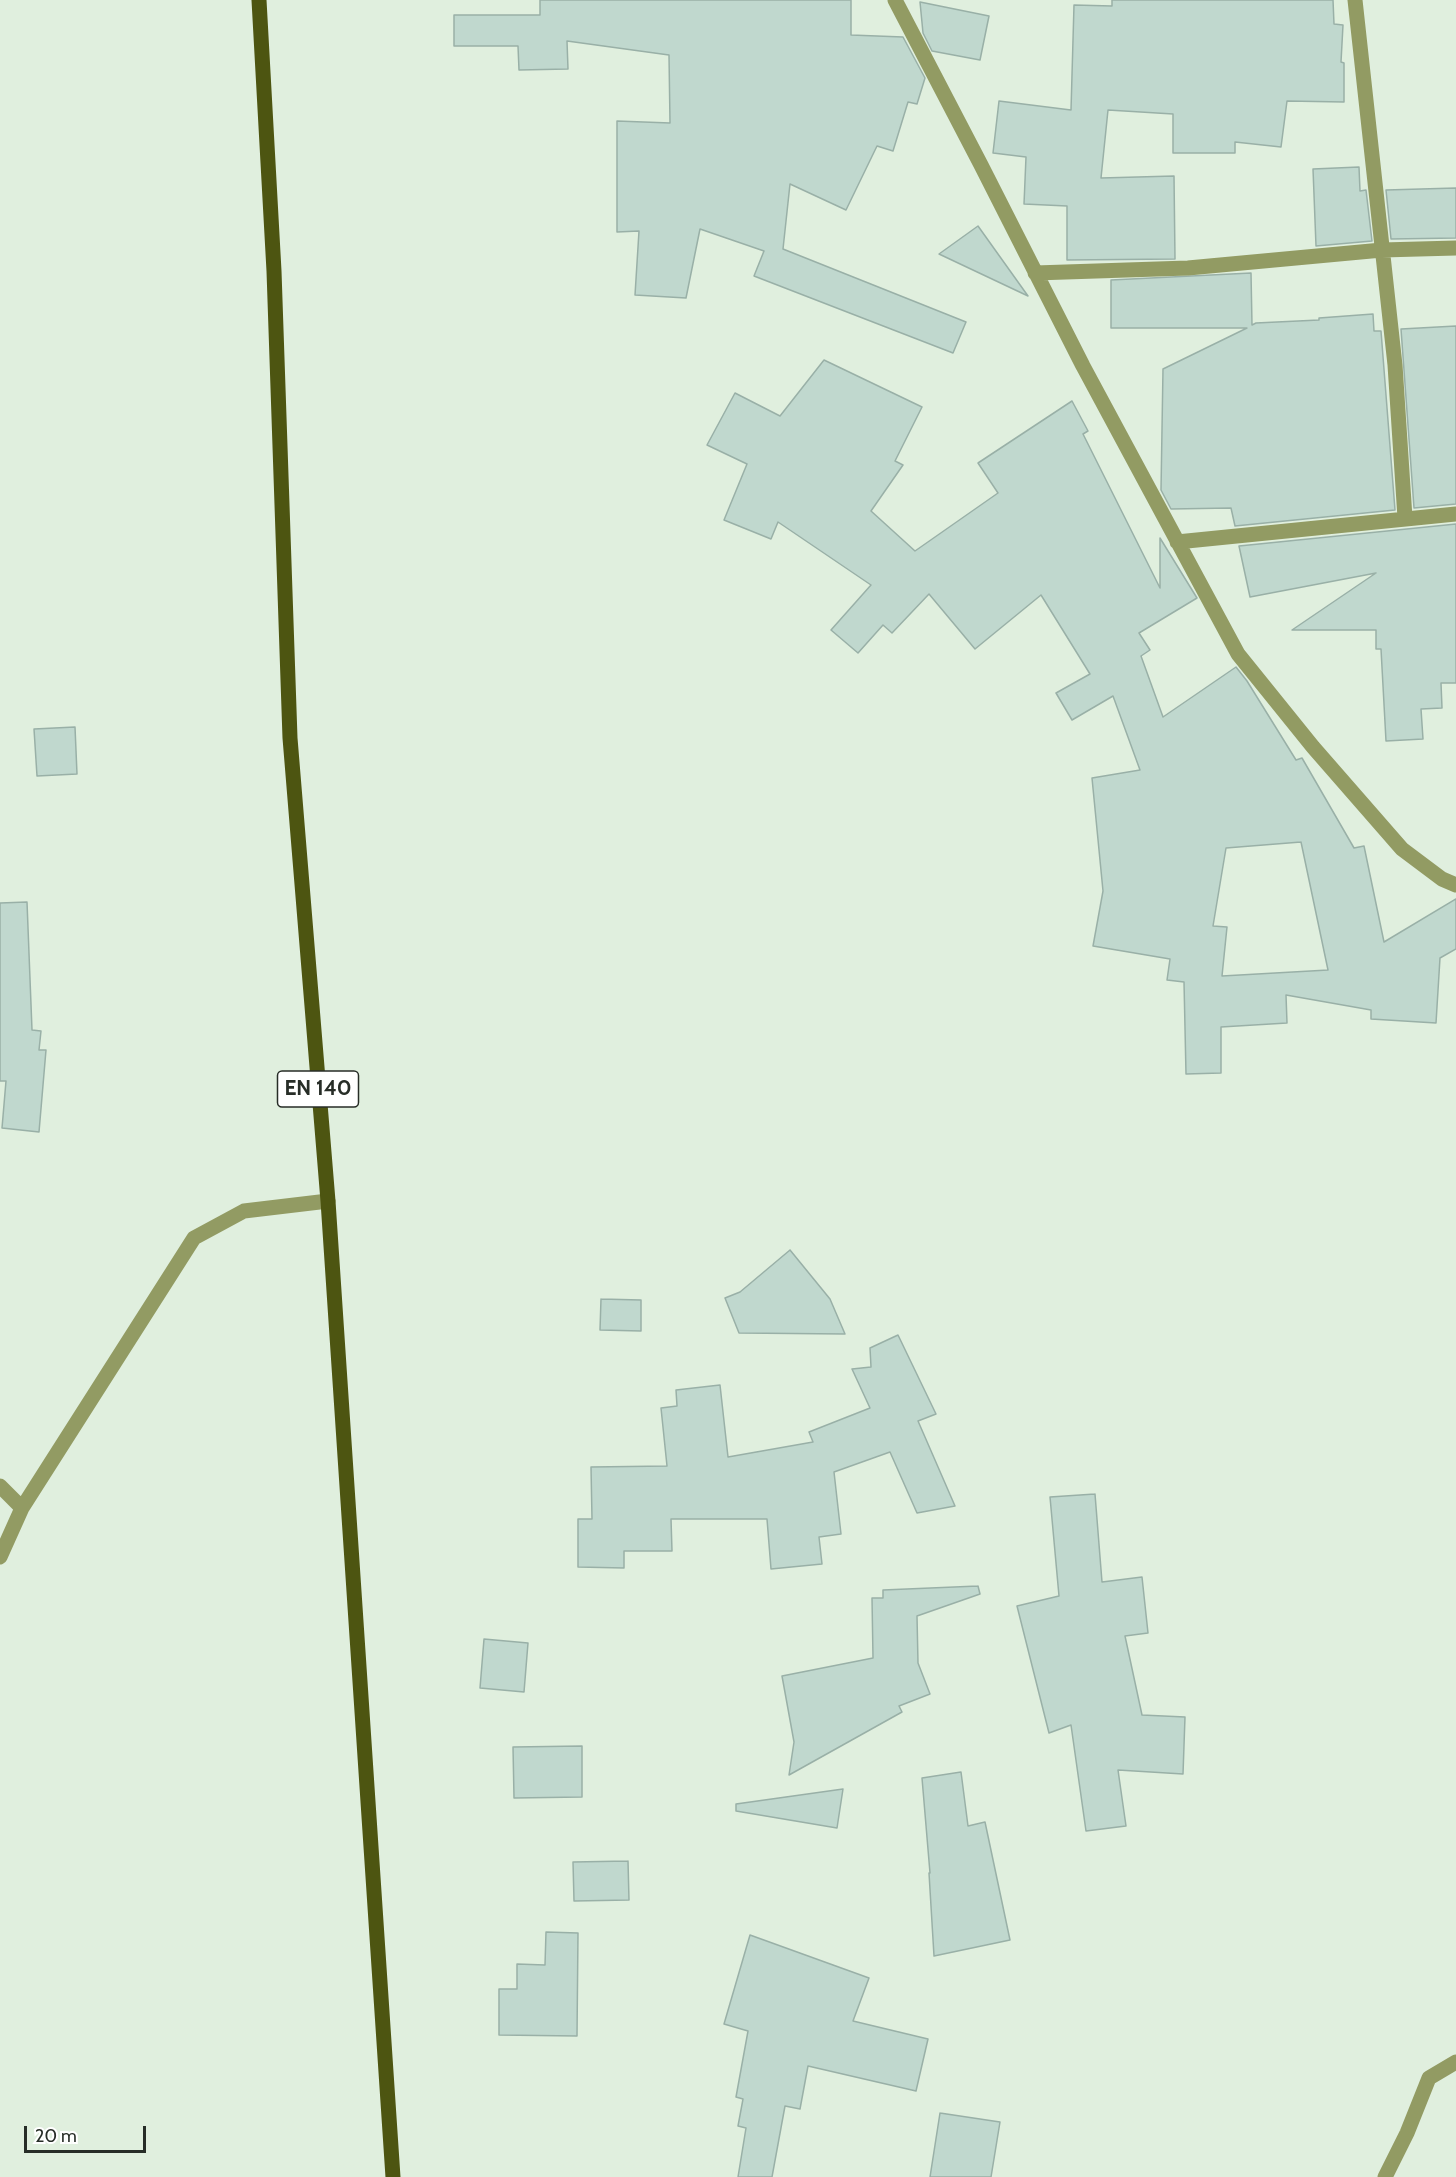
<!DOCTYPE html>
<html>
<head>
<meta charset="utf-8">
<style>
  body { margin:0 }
  #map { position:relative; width:1456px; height:2177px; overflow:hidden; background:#e0efde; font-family:Cabin,sans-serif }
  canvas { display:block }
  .scale { position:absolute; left:24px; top:2126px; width:122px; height:27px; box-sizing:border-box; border:3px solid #272d27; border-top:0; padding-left:8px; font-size:18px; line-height:21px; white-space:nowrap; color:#272d27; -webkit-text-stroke:4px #fff; paint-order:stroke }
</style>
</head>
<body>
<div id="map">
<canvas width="1456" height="2177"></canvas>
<div class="scale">20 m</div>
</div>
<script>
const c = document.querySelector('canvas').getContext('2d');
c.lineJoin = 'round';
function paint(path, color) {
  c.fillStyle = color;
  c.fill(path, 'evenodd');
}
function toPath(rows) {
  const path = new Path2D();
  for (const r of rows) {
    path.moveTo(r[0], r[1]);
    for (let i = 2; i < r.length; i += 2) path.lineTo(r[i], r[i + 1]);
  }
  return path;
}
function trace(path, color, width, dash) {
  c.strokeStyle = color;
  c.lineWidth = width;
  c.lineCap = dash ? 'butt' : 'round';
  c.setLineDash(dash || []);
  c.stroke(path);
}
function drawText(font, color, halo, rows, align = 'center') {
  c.font = font + ' Cabin,sans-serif';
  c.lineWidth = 5;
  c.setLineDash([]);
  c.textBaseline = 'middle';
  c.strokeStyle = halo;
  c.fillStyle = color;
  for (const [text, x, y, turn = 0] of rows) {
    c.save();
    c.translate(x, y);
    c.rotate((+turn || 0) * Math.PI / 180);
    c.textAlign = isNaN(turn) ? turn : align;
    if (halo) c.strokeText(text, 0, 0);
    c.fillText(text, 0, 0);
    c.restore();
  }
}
const building = toPath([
  [540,0,851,0,851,35,903,37,925,78,917,104,908,102,893,151,877,146,846,210,790,184,783,249,966,322,953,353,754,276,764,251,700,229,686,298,635,295,639,231,617,232,617,121,670,123,669,55,567,41,568,69,519,70,518,46,454,46,454,15,540,15,540,0],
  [1112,0,1333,0,1334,24,1343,25,1341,62,1344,63,1344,102,1287,101,1281,147,1235,142,1235,153,1173,153,1173,114,1108,110,1101,178,1174,176,1175,259,1067,260,1067,206,1024,204,1026,157,993,153,999,101,1071,110,1074,5,1112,6,1112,0],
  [920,2,989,16,980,60,932,51,923,33,920,2],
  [1359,167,1360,191,1366,190,1372,241,1316,246,1313,169,1359,167],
  [1456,188,1456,238,1391,239,1386,190,1456,188],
  [978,226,1028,296,939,254,978,226],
  [1251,273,1252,325,1256,323,1319,320,1319,318,1373,314,1374,331,1381,331,1395,510,1235,526,1231,508,1171,509,1161,490,1163,369,1247,328,1111,328,1111,280,1251,273],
  [1456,326,1456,504,1414,508,1401,329,1456,326],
  [824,360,922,407,895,461,903,465,871,511,915,551,998,493,978,463,1072,401,1088,431,1083,434,1160,588,1160,538,1197,598,1139,633,1150,650,1141,656,1163,717,1236,667,1247,681,1296,760,1302,758,1354,848,1364,846,1384,942,1456,899,1456,949,1440,958,1436,1023,1371,1019,1371,1010,1286,995,1287,1023,1221,1027,1221,1073,1186,1074,1184,982,1167,980,1170,959,1093,946,1103,891,1092,778,1140,770,1113,696,1072,720,1056,693,1090,674,1041,595,975,649,929,594,892,633,883,625,858,653,831,630,871,585,778,522,771,539,724,520,747,464,707,445,735,393,780,416,824,360],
  [1301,842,1328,970,1222,976,1227,927,1213,926,1226,848,1301,842],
  [1456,524,1456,683,1441,683,1442,708,1421,709,1423,739,1386,741,1381,649,1376,649,1376,630,1292,630,1376,573,1250,597,1239,546,1456,524],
  [75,727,77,774,37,776,34,729,75,727],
  [27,902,32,1030,41,1031,39,1050,46,1050,39,1132,2,1128,6,1081,0,1081,0,903,27,902],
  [790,1250,830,1299,845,1334,739,1333,725,1298,740,1292,790,1250],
  [601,1299,641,1300,641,1331,600,1330,601,1299],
  [898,1335,936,1414,918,1421,955,1506,917,1513,890,1452,834,1472,841,1534,819,1537,822,1564,771,1569,767,1519,671,1519,672,1551,624,1551,624,1568,578,1567,578,1519,592,1519,591,1467,667,1466,661,1408,677,1406,676,1390,720,1385,728,1457,813,1442,809,1432,870,1408,852,1369,871,1367,870,1348,898,1335],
  [1095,1494,1102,1582,1142,1577,1148,1633,1125,1636,1142,1715,1185,1717,1183,1774,1118,1770,1126,1826,1086,1831,1071,1725,1049,1733,1017,1606,1059,1596,1050,1497,1095,1494],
  [978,1586,980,1594,917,1616,918,1663,930,1694,899,1706,902,1712,789,1775,794,1742,782,1676,873,1658,872,1598,883,1598,883,1590,978,1586],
  [484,1639,528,1643,524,1692,480,1688,484,1639],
  [582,1746,582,1797,514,1798,513,1747,582,1746],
  [961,1772,968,1826,985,1822,1010,1940,934,1956,929,1873,930,1873,922,1778,961,1772],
  [843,1789,837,1828,736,1811,736,1804,843,1789],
  [628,1861,629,1900,574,1901,573,1862,628,1861],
  [546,1932,578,1933,577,2036,499,2035,499,1989,517,1989,517,1964,545,1965,546,1932],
  [750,1935,869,1978,853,2021,928,2039,916,2091,808,2066,800,2109,785,2106,772,2177,738,2177,746,2128,738,2126,743,2099,736,2097,748,2031,724,2024,750,1935],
  [940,2113,1000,2122,991,2177,930,2177,940,2113]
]);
const street = toPath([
  [895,0,981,165,1083,366,1238,654,1313,747,1402,849,1442,879,1456,885],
  [1355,0,1395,365,1405,518],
  [1035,273,1188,268,1382,250,1456,248],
  [1177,542,1456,514],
  [0,1486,22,1508],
  [0,1557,22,1508,194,1238,244,1211,328,1201],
  [1385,2177,1407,2133,1429,2078,1456,2062]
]);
const primary = toPath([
  [259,0,274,271,290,738,328,1201,393,2177]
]);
const shields = [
  [318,1089,81]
];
const shieldNames = [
  ["EN 140",318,1089]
];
paint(building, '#c0d8ce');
trace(building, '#99b0a7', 1.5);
trace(street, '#929b63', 15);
trace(primary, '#4d5511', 15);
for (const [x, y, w] of shields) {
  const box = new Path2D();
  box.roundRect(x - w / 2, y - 18, w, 36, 4.5);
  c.fillStyle = '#fff';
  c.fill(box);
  trace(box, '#272d27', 1.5);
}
drawText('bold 21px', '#272d27', null, shieldNames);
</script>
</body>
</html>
